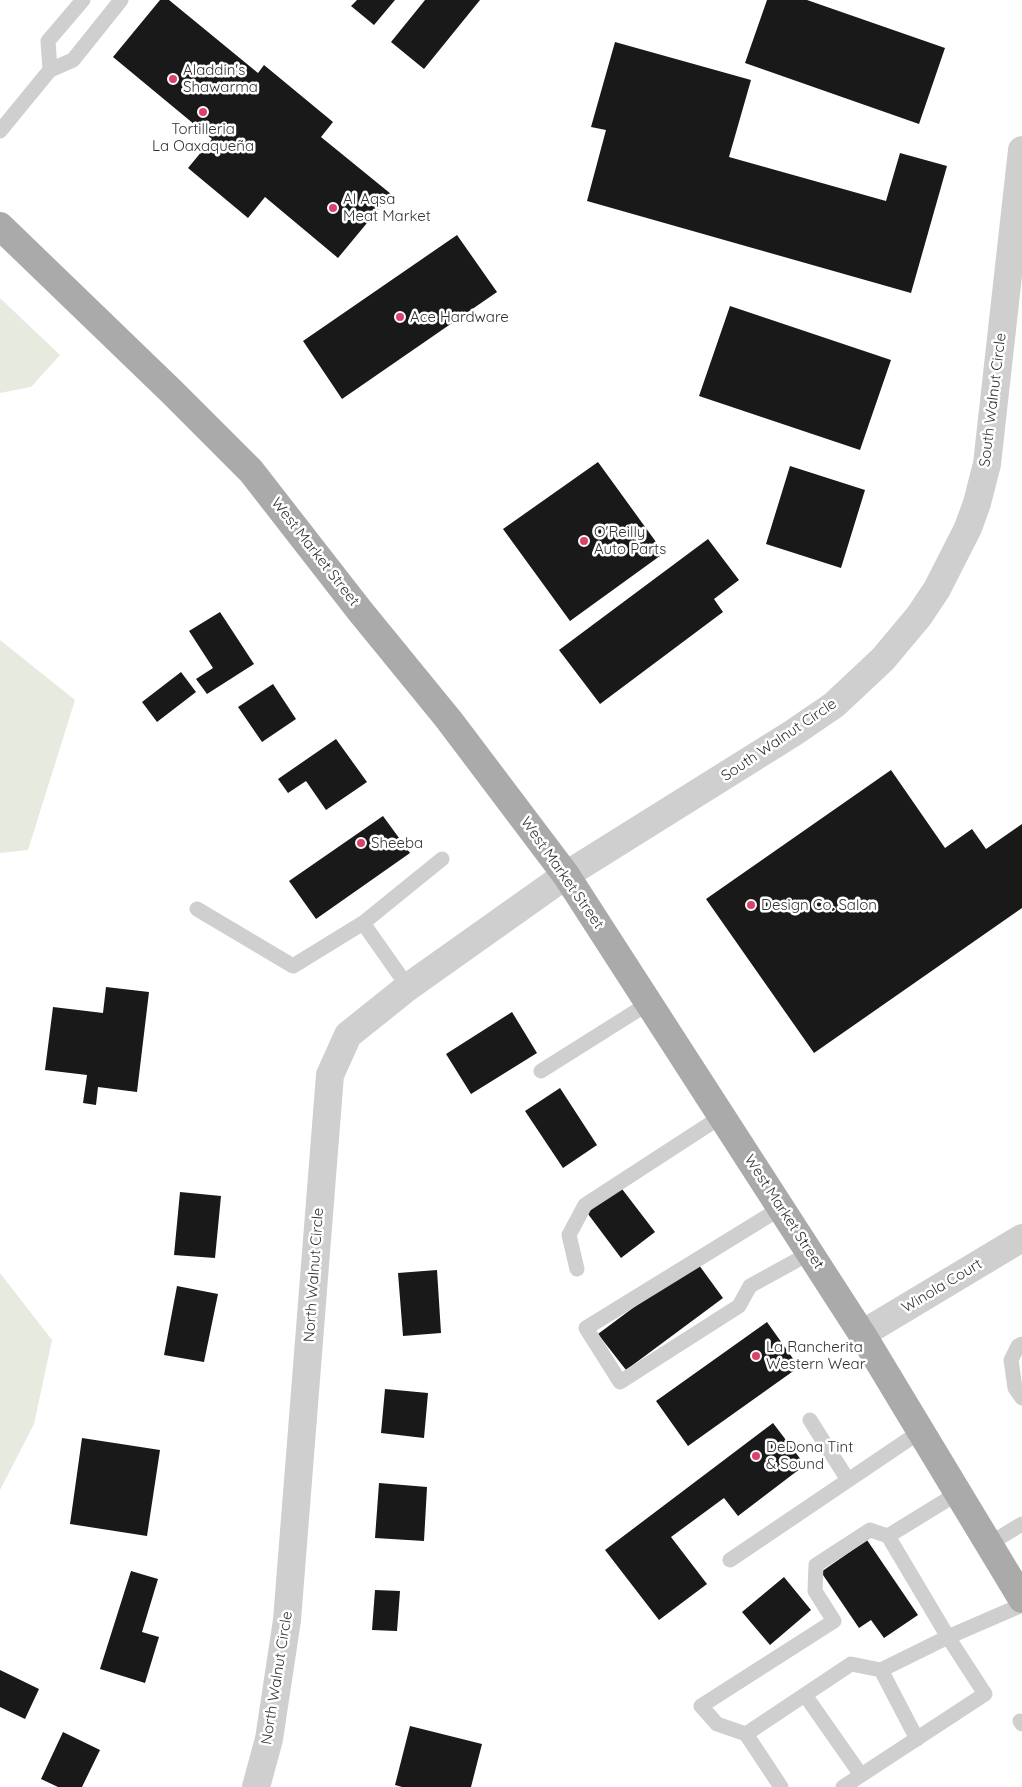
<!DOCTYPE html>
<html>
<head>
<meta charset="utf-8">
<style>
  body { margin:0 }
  canvas { display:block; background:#fff }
</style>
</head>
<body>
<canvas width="1022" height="1787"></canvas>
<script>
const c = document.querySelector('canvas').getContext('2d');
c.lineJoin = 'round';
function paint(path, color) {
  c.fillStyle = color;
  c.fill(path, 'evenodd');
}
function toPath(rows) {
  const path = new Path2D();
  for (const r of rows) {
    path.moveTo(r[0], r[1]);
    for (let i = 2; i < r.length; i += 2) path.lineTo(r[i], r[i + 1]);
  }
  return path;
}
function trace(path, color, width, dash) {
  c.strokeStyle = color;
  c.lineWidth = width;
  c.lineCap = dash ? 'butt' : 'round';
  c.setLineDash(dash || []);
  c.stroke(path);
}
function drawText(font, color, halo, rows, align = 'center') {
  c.font = font + ' Quicksand,sans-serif';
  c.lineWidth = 5;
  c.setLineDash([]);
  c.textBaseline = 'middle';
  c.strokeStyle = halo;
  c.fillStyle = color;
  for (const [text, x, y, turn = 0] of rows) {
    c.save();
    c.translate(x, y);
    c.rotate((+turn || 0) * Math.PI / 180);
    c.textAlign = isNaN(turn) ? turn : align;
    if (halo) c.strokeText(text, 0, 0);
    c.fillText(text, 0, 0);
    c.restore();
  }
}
const green = toPath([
  [0,298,60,355,31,387,0,393],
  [0,640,75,700,28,850,0,853],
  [0,1273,52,1340,34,1424,0,1490]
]);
const building = toPath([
  [160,0,169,0,258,73,264,65,333,122,321,137,391,194,338,258,265,197,248,218,188,168,212,139,113,57],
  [357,0,395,0,374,25,351,6],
  [425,0,480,0,424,69,391,42],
  [767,0,807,0,945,48,919,124,745,63],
  [615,42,751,80,729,157,886,201,900,153,947,166,911,293,587,201,606,130,591,127],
  [457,235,497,292,342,399,303,341],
  [730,306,891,360,860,450,699,396],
  [598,462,664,553,570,621,503,529],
  [790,466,865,490,841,568,766,544],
  [708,539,739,580,714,599,723,612,600,704,559,650],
  [220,612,254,664,207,694,196,679,213,668,189,631],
  [181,672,196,692,157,722,142,702],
  [273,684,296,719,262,742,238,707],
  [336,739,367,782,326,810,306,781,288,793,278,779],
  [891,770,945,848,972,829,986,849,1022,824,1022,908,814,1053,706,899],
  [383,816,410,853,316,919,289,881],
  [106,987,149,992,137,1092,98,1087,96,1105,83,1103,87,1075,45,1070,53,1007,103,1013],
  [512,1012,537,1053,471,1094,446,1054],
  [560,1088,597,1145,563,1168,525,1111],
  [619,1185,655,1232,621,1258,585,1210],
  [180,1192,221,1196,215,1258,174,1255],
  [696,1261,723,1298,626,1370,598,1334],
  [437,1270,441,1333,403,1336,398,1273],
  [177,1286,218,1294,204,1362,164,1355],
  [767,1322,799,1367,688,1446,656,1401],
  [385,1389,428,1393,424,1438,381,1433],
  [773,1423,805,1465,738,1516,724,1498,671,1537,707,1584,659,1620,605,1550],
  [82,1438,160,1450,147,1536,70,1524],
  [379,1483,427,1487,424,1541,375,1538],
  [867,1540,918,1615,884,1638,871,1620,859,1628,821,1572],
  [131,1571,158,1579,142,1632,159,1637,145,1683,100,1669],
  [784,1577,811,1610,770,1645,742,1612],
  [375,1590,400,1591,397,1631,372,1630],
  [0,1670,39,1689,25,1719,0,1707],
  [410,1726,482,1744,471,1787,402,1787,395,1785],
  [63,1732,100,1750,82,1787,58,1787,41,1779]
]);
const service = toPath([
  [50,70,48,41,83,0],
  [0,131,50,70,73,60,121,0],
  [197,909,293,966,363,923,442,859],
  [363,923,408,987],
  [541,1071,649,1003],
  [781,1208,586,1328,620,1382,739,1306,750,1286,810,1253],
  [577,1269,569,1235,585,1205,722,1116],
  [1022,1344,1018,1346,1011,1360,1015,1388,1022,1398],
  [810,1420,848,1480],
  [989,1544,1022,1524],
  [730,1560,921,1431],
  [805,1695,861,1775],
  [1020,1721,1022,1724],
  [746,1734,851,1664,881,1670],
  [917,1739,881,1670,948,1637,888,1536,958,1493],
  [781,1787,746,1734,717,1724,701,1706,834,1621,815,1591,816,1565,870,1530,888,1536],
  [843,1787,985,1694,948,1637,1022,1605]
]);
const minor = toPath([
  [862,1334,1022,1238],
  [256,1787,269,1739,287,1620,330,1075,348,1035,408,987,566,875,793,733,834,705,883,659,919,616,937,589,968,528,977,503,987,464,1022,150]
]);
const primary = toPath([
  [0,226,172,392,251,471,360,611,449,720,566,875,862,1334,1022,1599]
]);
const markers = [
  [173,79,5,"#da426c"],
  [203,112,5,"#da426c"],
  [333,208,5,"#da426c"],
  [400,317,5,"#da426c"],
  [584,541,5,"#da426c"],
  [361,843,5,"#da426c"],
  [751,905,5,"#da426c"],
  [756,1356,5,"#da426c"],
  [756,1456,5,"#da426c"]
];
const poiNames = [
  ["Aladdin's",183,70],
  ["Shawarma",183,87],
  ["Tortilleria",203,129,"center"],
  ["La Oaxaqueña",203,146,"center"],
  ["Al Aqsa",343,199],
  ["Meat Market",343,216],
  ["Ace Hardware",410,317],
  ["O'Reilly",594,532],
  ["Auto Parts",594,549],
  ["Sheeba",371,843],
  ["Design Co. Salon",761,905],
  ["La Rancherita",766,1347],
  ["Western Wear",766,1364],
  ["DeDona Tint",766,1447],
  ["& Sound",766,1464]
];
const streetNames = [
  ["South Walnut Circle",993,400,-83],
  ["West Market Street",315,552,52],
  ["South Walnut Circle",779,740,-34],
  ["West Market Street",562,873,55],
  ["West Market Street",784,1212,57],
  ["North Walnut Circle",314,1275,-86],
  ["Winola Court",942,1286,-31],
  ["North Walnut Circle",277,1678,-81]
];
paint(green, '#e7eade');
paint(building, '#191919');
trace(service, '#cfcfcf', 15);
trace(minor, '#cfcfcf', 28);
trace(primary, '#aaa', 28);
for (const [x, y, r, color] of markers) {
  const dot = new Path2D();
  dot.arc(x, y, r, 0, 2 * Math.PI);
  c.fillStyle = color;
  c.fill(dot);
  trace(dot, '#fff', 2);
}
drawText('15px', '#323232', '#fff', poiNames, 'left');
drawText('15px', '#323232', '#fff', streetNames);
</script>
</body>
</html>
